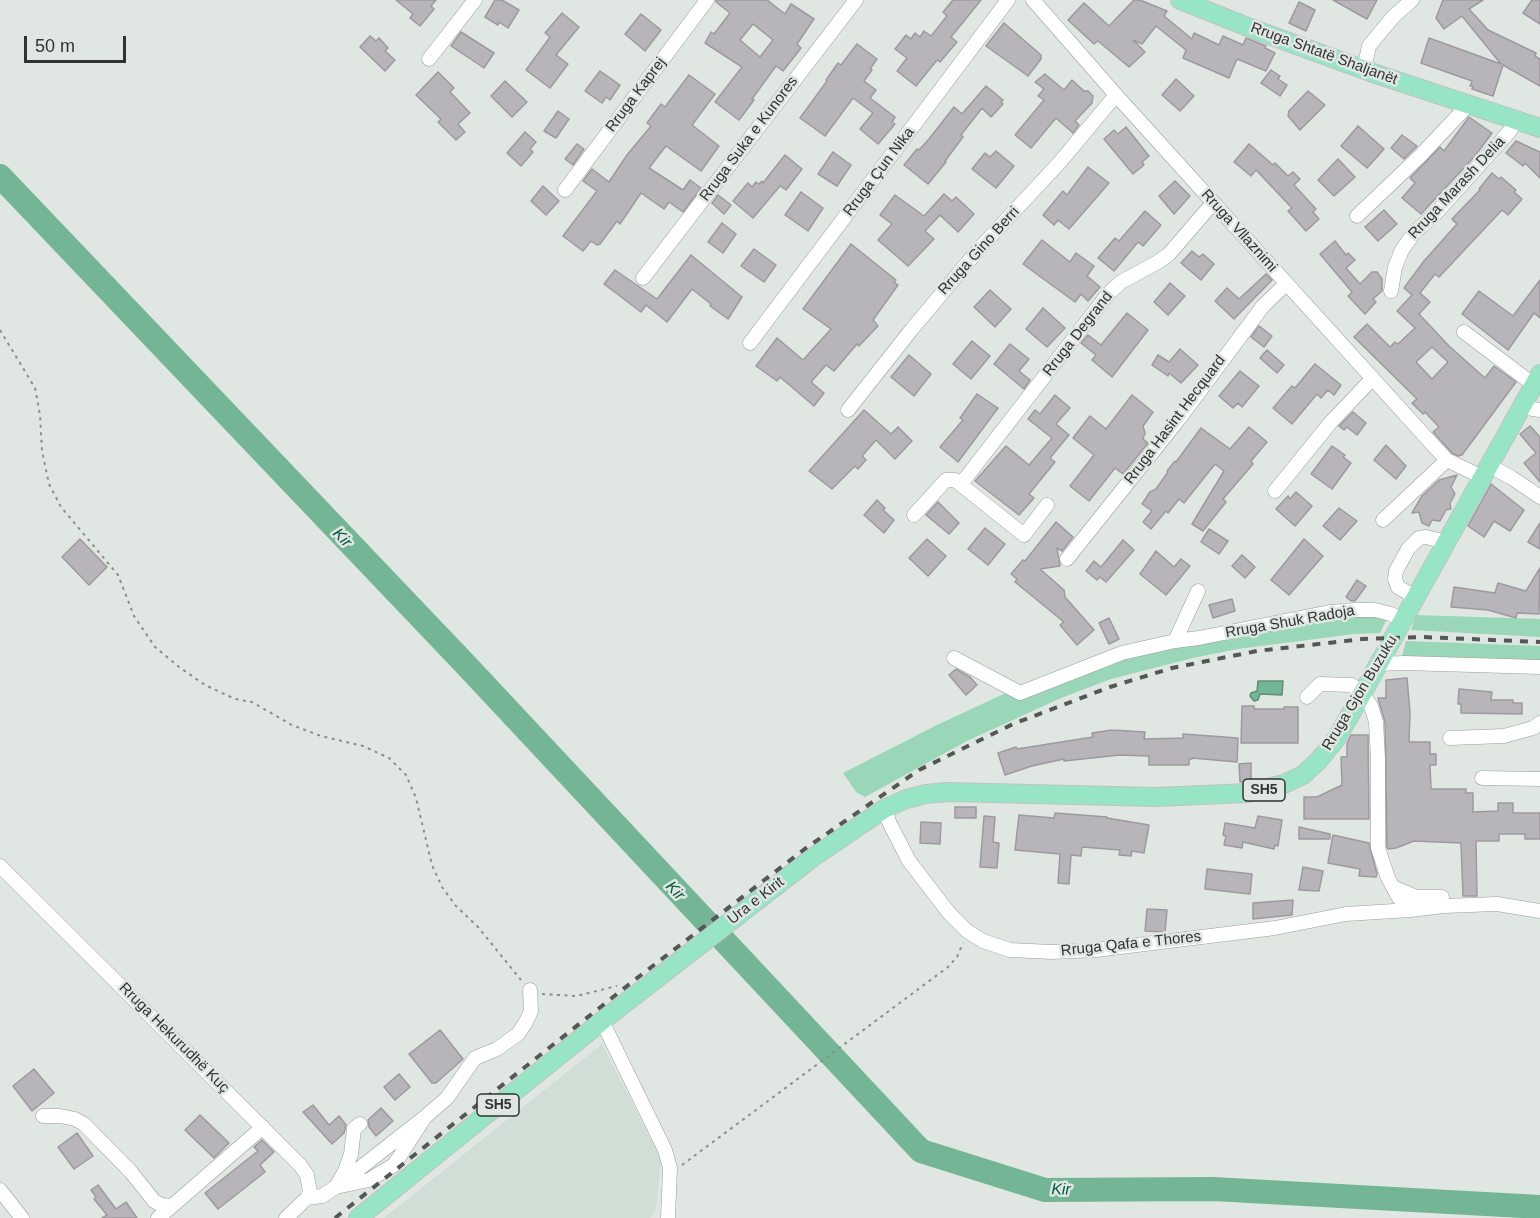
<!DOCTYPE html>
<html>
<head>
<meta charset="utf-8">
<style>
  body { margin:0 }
  #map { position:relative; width:1540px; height:1218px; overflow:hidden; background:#e0e7e3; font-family:Helvetica,sans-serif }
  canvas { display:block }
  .scale { position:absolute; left:24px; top:36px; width:102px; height:27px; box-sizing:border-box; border:3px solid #313332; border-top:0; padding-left:8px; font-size:18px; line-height:21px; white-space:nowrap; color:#313332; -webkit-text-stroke:4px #e0e7e3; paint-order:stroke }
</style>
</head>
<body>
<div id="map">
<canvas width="1540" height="1218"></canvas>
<div class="scale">50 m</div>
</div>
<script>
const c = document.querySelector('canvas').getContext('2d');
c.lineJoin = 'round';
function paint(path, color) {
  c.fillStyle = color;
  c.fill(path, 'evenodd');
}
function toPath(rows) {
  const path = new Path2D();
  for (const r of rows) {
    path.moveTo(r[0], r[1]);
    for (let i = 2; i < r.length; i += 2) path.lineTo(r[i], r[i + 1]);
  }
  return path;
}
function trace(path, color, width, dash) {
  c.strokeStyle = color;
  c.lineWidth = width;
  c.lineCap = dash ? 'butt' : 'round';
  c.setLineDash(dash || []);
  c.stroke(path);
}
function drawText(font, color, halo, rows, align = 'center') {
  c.font = font + ' Helvetica,sans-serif';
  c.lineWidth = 5;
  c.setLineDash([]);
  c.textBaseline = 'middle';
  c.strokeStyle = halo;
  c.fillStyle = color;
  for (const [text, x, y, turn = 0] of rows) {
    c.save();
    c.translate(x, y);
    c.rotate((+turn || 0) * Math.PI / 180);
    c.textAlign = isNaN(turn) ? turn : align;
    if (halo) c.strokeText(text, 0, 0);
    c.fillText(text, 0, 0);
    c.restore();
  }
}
const built = toPath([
  [602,1044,661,1159,656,1210,650,1218,384,1218]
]);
const green = toPath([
  [1360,612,1388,617,1380,633,1354,634,1238,649,1193,658,1111,679,1061,698,967,741,865,797,856,792,843,773,937,725,1010,691,1132,655],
  [1416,615,1540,619,1540,637,1411,630],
  [1406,641,1540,646,1540,661,1402,656]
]);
const water = toPath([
  [1258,681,1283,681,1282,695,1260,694,1258,700,1254,701,1250,696,1251,693,1257,691,1258,681]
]);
const river = toPath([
  [0,176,466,665,921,1151,1045,1190,1213,1189,1540,1207]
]);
const building = toPath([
  [396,0,436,0,431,6,434,9,420,26,410,18,413,14,396,0],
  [495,0,502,0,519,10,508,28,499,22,498,25,485,17,495,0],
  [716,0,767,0,785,14,791,4,814,19,797,44,801,48,783,71,776,66,752,99,754,100,739,120,715,102,742,67,705,43,711,32,714,34,730,13,716,2,716,0],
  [753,24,773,40,760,57,740,40,753,24],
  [953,0,981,0,951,37,957,42,940,62,937,60,916,86,897,71,907,58,895,49,906,35,911,39,915,33,920,37,924,31,931,36,947,16,943,12,953,0],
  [1134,0,1140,0,1167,11,1164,16,1192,39,1194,33,1219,45,1223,36,1243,45,1246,38,1266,46,1265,48,1275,53,1266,71,1237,59,1229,78,1183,58,1186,50,1156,26,1142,44,1133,40,1145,52,1129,67,1098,41,1094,44,1068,20,1084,3,1109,26,1134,0],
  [1333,0,1377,0,1367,19,1333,0],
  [1443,0,1483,0,1469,9,1488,30,1536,53,1535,56,1540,59,1540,86,1503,65,1493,96,1472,89,1473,86,1470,86,1472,81,1421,63,1429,38,1501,64,1462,16,1444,29,1436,18,1443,0],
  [1532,0,1540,0,1540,24,1523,13,1532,0],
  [1299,2,1315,10,1306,31,1289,23,1299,2],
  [562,13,579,27,556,55,568,64,550,88,526,70,550,37,545,33,562,13],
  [641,14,661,30,645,51,625,34,641,14],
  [1004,23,1041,55,1041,59,1028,76,986,46,1004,23],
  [461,32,494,53,484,68,451,46,461,32],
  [370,36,376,41,379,38,388,48,385,51,395,60,385,71,360,47,370,36],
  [857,44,877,59,870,69,872,70,864,81,876,90,870,98,895,117,892,122,895,124,878,144,860,129,873,113,853,98,825,136,800,118,827,81,826,80,838,63,841,65,857,44],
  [1271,70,1280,76,1278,79,1287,85,1280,96,1261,83,1271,70],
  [600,71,620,85,610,100,606,97,602,103,585,91,600,71],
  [438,72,454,88,450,92,470,113,458,124,465,132,456,140,438,122,441,119,416,95,438,72],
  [1045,74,1064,90,1072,80,1084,91,1088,91,1093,96,1092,103,1075,121,1079,125,1073,133,1056,118,1031,148,1015,135,1044,100,1038,96,1044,89,1035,82,1045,74],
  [689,75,715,94,692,125,719,146,701,171,666,146,649,168,683,190,690,180,701,188,683,212,669,202,664,209,641,193,620,224,617,221,600,244,597,245,591,241,583,251,563,236,597,191,583,181,592,169,609,182,627,155,651,126,647,123,661,104,665,107,689,75],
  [1176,79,1194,96,1180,111,1162,95,1176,79],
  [505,81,527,102,512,117,491,96,505,81],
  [986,86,1003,100,1001,102,1003,104,991,117,982,108,961,135,963,137,945,161,946,162,928,184,904,165,917,149,919,150,929,139,954,107,962,114,986,86],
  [1308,91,1325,105,1300,130,1288,116,1289,111,1308,91],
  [558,111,569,119,556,138,544,131,558,111],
  [1469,117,1492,133,1475,156,1421,214,1402,198,1415,183,1410,178,1440,147,1444,151,1469,117],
  [1358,126,1384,149,1367,168,1341,146,1358,126],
  [1126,127,1149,156,1142,162,1144,165,1133,174,1104,139,1114,130,1118,134,1126,127],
  [525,132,536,142,530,149,533,152,521,166,507,153,525,132],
  [1402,135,1417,146,1404,159,1391,148,1402,135],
  [1516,141,1540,152,1540,178,1525,163,1523,166,1506,153,1516,141],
  [577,144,584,149,573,165,565,159,577,144],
  [1249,144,1273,165,1275,163,1288,176,1293,172,1300,179,1294,185,1316,209,1313,212,1319,219,1306,231,1288,211,1292,208,1256,170,1251,176,1234,162,1249,144],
  [996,151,1014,166,996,188,972,169,985,153,990,157,996,151],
  [833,152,851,165,837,186,818,174,833,152],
  [785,155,802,169,786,190,780,186,753,218,733,201,748,183,752,187,756,182,759,184,762,181,763,183,785,155],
  [1338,159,1355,177,1334,196,1318,180,1338,159],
  [1088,167,1109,183,1069,229,1058,220,1054,225,1043,215,1063,191,1067,195,1088,167],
  [1492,173,1499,179,1501,177,1516,190,1514,192,1522,199,1508,215,1502,210,1439,277,1435,274,1420,293,1430,302,1419,314,1449,346,1485,378,1494,366,1516,382,1462,455,1458,456,1452,453,1433,432,1439,427,1425,412,1423,414,1412,403,1417,399,1354,337,1367,324,1390,347,1395,342,1398,344,1415,328,1397,311,1412,295,1404,288,1424,261,1457,224,1452,219,1480,190,1479,189,1492,173],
  [1432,347,1448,362,1432,379,1416,362,1432,347],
  [1175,181,1190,196,1174,214,1159,196,1175,181],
  [543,186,559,201,546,215,531,201,543,186],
  [801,192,823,208,808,231,785,215,801,192],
  [944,194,952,201,956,197,974,214,958,232,940,215,925,231,934,239,908,266,878,240,892,224,880,215,895,195,924,216,944,194],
  [718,195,731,205,724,214,712,203,718,195],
  [1384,210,1397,224,1378,241,1365,227,1384,210],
  [1145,211,1161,225,1143,246,1138,242,1114,271,1098,258,1115,238,1119,241,1145,211],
  [722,223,736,234,723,253,708,242,722,223],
  [1042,240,1070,262,1076,253,1094,266,1087,276,1100,287,1088,301,1081,294,1075,302,1023,264,1042,240],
  [1335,241,1346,255,1348,253,1355,260,1346,268,1360,284,1372,272,1377,272,1382,279,1382,291,1373,299,1376,302,1365,314,1348,296,1352,292,1320,254,1335,241],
  [851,244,896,280,894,282,898,285,873,320,878,326,859,346,857,344,834,371,826,365,811,382,824,393,814,406,780,377,777,381,756,366,777,338,803,360,831,329,803,309,851,244],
  [754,249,776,265,764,282,741,266,754,249],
  [1192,251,1199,257,1203,254,1214,264,1201,280,1181,263,1192,251],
  [691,255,742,297,728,319,710,306,711,304,692,289,667,322,646,305,641,312,604,284,615,270,657,299,691,255],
  [1266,274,1272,280,1234,319,1215,301,1227,288,1239,299,1266,274],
  [1540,280,1540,318,1534,313,1508,350,1462,314,1479,291,1513,316,1540,280],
  [1170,283,1185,296,1168,315,1154,302,1170,283],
  [990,290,1011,309,995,327,974,307,990,290],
  [1043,308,1065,328,1047,347,1026,329,1043,308],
  [1127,313,1148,330,1112,377,1092,360,1096,355,1081,343,1088,335,1101,345,1127,313],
  [1259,326,1272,336,1264,347,1251,337,1259,326],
  [972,341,990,356,971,379,953,364,972,341],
  [1010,344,1029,359,1019,371,1030,380,1024,389,994,364,1010,344],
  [1180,349,1198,365,1181,383,1169,373,1168,376,1152,365,1158,355,1169,362,1180,349],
  [1267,350,1284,365,1277,373,1260,358,1267,350],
  [909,355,931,374,914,396,891,377,909,355],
  [1315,364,1341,385,1334,395,1328,390,1321,398,1317,394,1292,424,1273,408,1292,386,1295,388,1315,364],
  [1240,371,1259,386,1242,407,1238,403,1233,408,1219,396,1240,371],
  [977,394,998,408,958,462,940,447,963,420,960,418,977,394],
  [1055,395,1070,408,1056,424,1069,435,1050,458,1055,462,1029,494,1034,498,1019,515,975,481,1006,446,1029,465,1052,438,1028,419,1035,410,1040,414,1055,395],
  [1132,395,1153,412,1143,426,1145,433,1143,439,1148,443,1123,474,1115,468,1089,501,1070,486,1094,455,1073,438,1090,416,1106,429,1132,395],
  [864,410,891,434,898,427,912,441,895,459,876,440,862,456,866,460,858,469,855,466,832,489,809,471,864,410],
  [1353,412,1366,423,1357,435,1347,427,1344,430,1339,426,1353,412],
  [1530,426,1540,437,1540,482,1524,463,1536,453,1520,434,1530,426],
  [1249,427,1267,442,1251,461,1253,464,1223,499,1226,502,1203,531,1192,524,1224,471,1215,464,1184,503,1179,499,1168,513,1166,511,1151,529,1143,522,1152,511,1142,504,1150,492,1156,489,1168,472,1167,471,1175,461,1176,462,1201,428,1230,449,1249,427],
  [1386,445,1406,466,1396,479,1374,460,1386,445],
  [1332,446,1345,455,1343,457,1351,463,1332,489,1311,474,1332,446],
  [1457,475,1451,487,1455,494,1450,503,1451,509,1446,510,1440,521,1432,520,1429,526,1422,523,1419,512,1412,513,1422,496,1439,480,1457,475],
  [1491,484,1524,510,1510,531,1494,521,1484,537,1468,526,1491,484],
  [1296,492,1312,506,1295,526,1276,509,1288,496,1290,499,1296,492],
  [877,500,885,508,883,510,894,520,884,533,864,515,877,500],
  [938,502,959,523,949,534,926,515,938,502],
  [1339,508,1357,521,1340,540,1323,526,1339,508],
  [1056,522,1073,537,1062,551,1057,548,1060,566,1040,569,1064,590,1065,597,1094,630,1077,645,1060,625,1064,622,1015,582,1017,579,1011,574,1023,560,1025,561,1056,522],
  [1540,523,1540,549,1528,542,1540,523],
  [985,528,1005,544,988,565,968,549,985,528],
  [1209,529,1228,541,1219,554,1201,542,1209,529],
  [80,539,107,567,89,585,62,557,80,539],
  [927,539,946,556,928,576,909,558,927,539],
  [1304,539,1323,556,1289,595,1271,580,1304,539],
  [1123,540,1134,550,1106,582,1100,577,1097,580,1086,571,1094,561,1101,567,1123,540],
  [1156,551,1174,567,1181,559,1190,566,1166,595,1140,574,1156,551],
  [1242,555,1255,567,1245,578,1232,566,1242,555],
  [1540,568,1539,614,1517,613,1516,618,1488,610,1451,607,1454,587,1495,593,1498,583,1526,591,1540,568],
  [1357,580,1366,586,1355,601,1351,601,1346,597,1357,580],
  [1232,599,1235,611,1213,618,1209,605,1232,599],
  [1109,618,1119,639,1109,644,1099,623,1109,618],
  [956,669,970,677,977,685,966,695,949,675,956,669],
  [1407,678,1410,712,1409,742,1430,742,1430,754,1436,754,1436,765,1430,765,1431,789,1466,789,1466,793,1473,793,1473,812,1498,811,1498,803,1513,803,1513,813,1540,813,1540,839,1525,839,1525,834,1499,834,1499,841,1476,841,1477,896,1463,896,1461,843,1414,841,1396,848,1388,849,1387,847,1385,722,1378,698,1386,698,1386,680,1407,678],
  [1459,689,1492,692,1491,700,1513,700,1513,703,1522,703,1522,714,1461,713,1461,704,1458,704,1459,689],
  [1242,706,1254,706,1254,709,1284,709,1284,707,1298,707,1298,743,1241,743,1242,706],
  [1112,730,1145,732,1144,739,1183,738,1183,734,1238,738,1237,762,1192,758,1192,759,1189,759,1189,765,1149,765,1149,756,1120,755,1064,761,1064,759,1032,766,1005,775,998,753,1016,747,1017,749,1093,737,1092,733,1112,730],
  [1351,735,1368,735,1369,819,1304,819,1304,797,1317,797,1342,785,1341,757,1347,757,1347,743,1351,735],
  [1251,763,1251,781,1240,782,1239,764,1251,763],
  [955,807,976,807,976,818,955,818,955,807],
  [1055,813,1107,817,1107,818,1149,825,1144,853,1132,851,1131,856,1119,855,1120,850,1082,847,1081,856,1071,855,1069,884,1058,883,1060,854,1015,850,1019,815,1054,818,1055,813],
  [984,816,995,817,993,842,999,843,997,868,980,867,984,816],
  [1258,816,1282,820,1278,846,1275,845,1274,849,1243,842,1242,848,1224,845,1226,836,1223,835,1225,823,1255,828,1258,816],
  [921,822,941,823,940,844,920,843,921,822],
  [1299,827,1330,834,1330,839,1299,839,1299,827],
  [1333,835,1369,843,1377,874,1376,877,1359,876,1360,869,1328,863,1333,835],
  [1303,867,1323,871,1319,891,1299,890,1303,867],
  [1207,869,1252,874,1250,894,1205,889,1207,869],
  [1293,900,1292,915,1253,919,1253,903,1293,900],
  [1147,909,1167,910,1165,932,1145,931,1147,909],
  [440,1030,463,1059,436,1083,432,1083,409,1054,440,1030],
  [34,1069,54,1093,32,1111,13,1086,34,1069],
  [399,1074,410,1087,395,1100,384,1087,399,1074],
  [313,1105,329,1125,339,1116,346,1125,344,1133,332,1144,303,1112,313,1105],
  [381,1108,393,1121,376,1136,369,1127,368,1120,381,1108],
  [200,1115,229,1143,214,1158,185,1130,200,1115],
  [77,1133,93,1156,74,1169,58,1147,77,1133],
  [262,1140,274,1152,260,1165,265,1172,218,1209,205,1193,258,1151,254,1147,262,1140],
  [98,1185,116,1209,126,1202,137,1218,102,1218,107,1215,94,1199,96,1197,91,1190,98,1185]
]);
const path = toPath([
  [0,330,35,388,40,415,42,451,49,484,61,507,118,575,134,616,155,647,179,667,205,685,235,699,252,702,292,725,321,736,363,746,389,758,406,775,416,798,432,865,442,887,456,906,478,927,521,980],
  [542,994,576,996,617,986],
  [682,1165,948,967,957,957,963,943]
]);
const minor = toPath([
  [1033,0,1116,95,1432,444,1447,460,1484,478],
  [429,59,475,0],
  [1364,69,1369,46,1393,17,1412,0],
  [565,190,707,0],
  [1357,216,1420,156,1469,104],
  [643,278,856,0],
  [1391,291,1395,267,1402,250,1414,233,1435,214,1510,131,1516,120],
  [1464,332,1534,385],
  [750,343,1008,0],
  [1521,407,1540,410],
  [848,410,912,329,979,249,1060,162,1116,95],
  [1490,466,1512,478,1540,497],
  [961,484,1109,293,1121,282,1158,262,1169,254,1213,203],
  [1275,491,1331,422,1372,379],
  [914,515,946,480,955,480,1024,535,1047,505],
  [1383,520,1447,460],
  [1067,559,1179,419,1263,306,1286,284],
  [1415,597,1398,587,1395,579,1396,571,1408,549,1419,538,1426,537,1447,542],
  [1175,641,1198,591],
  [954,658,1020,693,1122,653,1175,641,1199,638,1330,612,1356,610,1375,610,1391,614,1402,621],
  [1379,664,1404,663,1540,667],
  [1307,697,1320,684,1352,685,1362,694,1371,706,1376,722,1378,758,1378,848,1388,878,1399,898,1410,910],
  [1450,738,1504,736,1533,728,1540,723],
  [1482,778,1540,779],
  [884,809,890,824,909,861,949,913,967,931,983,941,1010,950,1052,952,1096,950,1275,928,1346,914,1410,910,1444,906,1497,904,1540,911],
  [0,866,300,1165,307,1175,310,1192,307,1198,286,1218],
  [1395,888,1416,897,1442,897],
  [602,1021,665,1150,670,1168,668,1218],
  [43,1116,60,1116,75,1119,84,1124,131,1172,154,1201,161,1205,172,1206,263,1127],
  [425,1117,336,1187,369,1180,394,1165,425,1117,447,1098,475,1058,497,1049,518,1034,526,1022,531,1011,530,990],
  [0,1190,22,1218],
  [307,1198,322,1196,336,1187,345,1171,351,1154,354,1129,360,1124],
  [158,1218,172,1206]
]);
const major = toPath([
  [1180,0,1253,29,1376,74,1540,128],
  [358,1218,602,1021,812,858,884,809,906,799,926,794,948,792,1156,797,1248,793,1284,784,1303,775,1319,760,1336,739,1353,710,1540,374]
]);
const rail = toPath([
  [335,1218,632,982,806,848,919,770,1013,724,1110,687,1172,668,1257,651,1363,639,1422,637,1540,642]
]);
const shields = [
  [1264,790,42],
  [498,1105,42]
];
const shieldNames = [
  ["SH5",1264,790],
  ["SH5",498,1105]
];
const streetNames = [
  ["Rruga Shtatë Shaljanët",1324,54,20],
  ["Rruga Kaprej",636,95,-53],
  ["Rruga Suka e Kunores",749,139,-53],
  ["Rruga Çun Nika",879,172,-53],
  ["Rruga Marash Delia",1457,188,-47],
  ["Rruga Vllaznimi",1239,231,48],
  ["Rruga Gino Berri",979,251,-48],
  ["Rruga Degrand",1078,334,-52],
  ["Rruga Hasint Hecquard",1175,420,-53],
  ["Rruga Shuk Radoja",1290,622,-10],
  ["Rruga Gjon Buzuku",1360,693,-59],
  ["Ura e Kirit",756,901,-38],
  ["Rruga Qafa e Thores",1131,944,-6],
  ["Rruga Hekurudhë Kuç",174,1038,45]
];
const waterNames = [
  ["Kir",342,538,47],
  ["Kir",675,891,47],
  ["Kir",1061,1190,1]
];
paint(built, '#d0ded6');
paint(green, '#99d7b8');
paint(water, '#74b595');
trace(water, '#608e77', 1.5);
trace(river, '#74b595', 24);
paint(building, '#b8b5ba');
trace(building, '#9d999f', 1.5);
trace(minor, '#979d9a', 15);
trace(major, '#c1c2c2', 20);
trace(path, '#8a8e8c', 2, [3, 4.5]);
trace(minor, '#fff', 14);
trace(major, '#98e5c5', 18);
trace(rail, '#545756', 4, [8, 8]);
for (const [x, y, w] of shields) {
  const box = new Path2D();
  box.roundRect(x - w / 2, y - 11, w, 22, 4.5);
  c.fillStyle = '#e0e7e3';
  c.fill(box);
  trace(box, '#313332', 1.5);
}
drawText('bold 14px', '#313332', null, shieldNames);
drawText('15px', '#313332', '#e0e7e3', streetNames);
drawText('italic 16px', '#015a3c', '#e0e7e3', waterNames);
</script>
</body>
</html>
